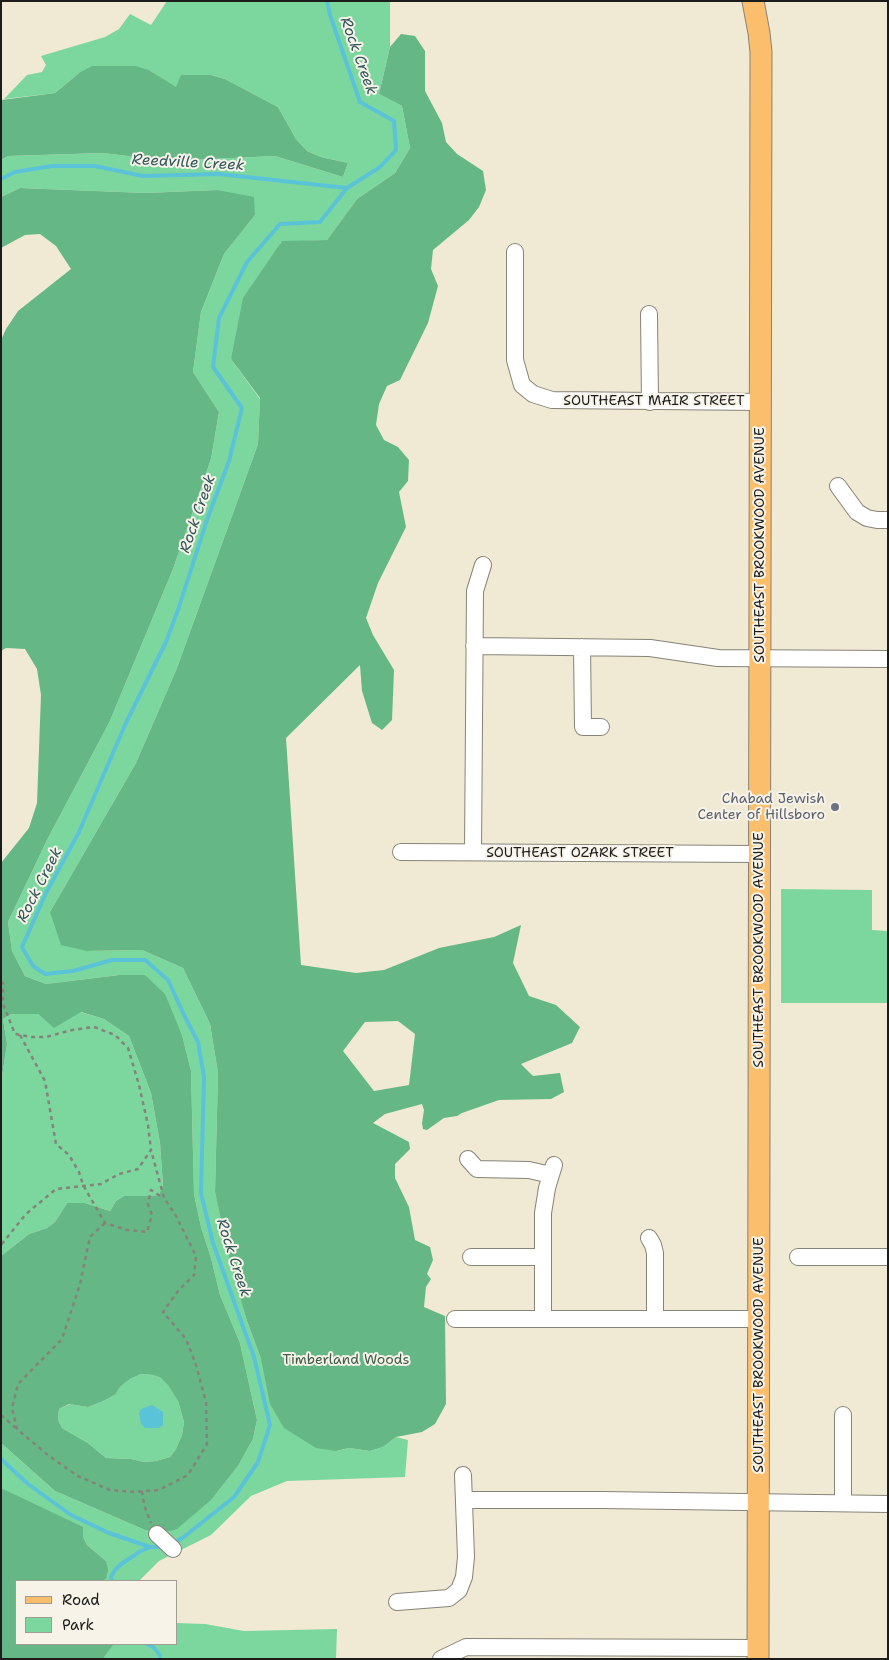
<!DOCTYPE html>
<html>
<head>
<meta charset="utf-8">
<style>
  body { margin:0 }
  #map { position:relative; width:889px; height:1660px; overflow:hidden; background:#f0ead4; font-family:"Shantell Sans",sans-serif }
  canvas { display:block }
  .frame { position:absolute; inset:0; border:2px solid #1c1c1c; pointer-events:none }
  .legend { position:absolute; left:15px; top:1580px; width:162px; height:65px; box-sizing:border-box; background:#f7f3e8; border:1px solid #9f9d96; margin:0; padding:6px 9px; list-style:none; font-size:15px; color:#1c1c1c }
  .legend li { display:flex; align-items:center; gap:10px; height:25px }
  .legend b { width:25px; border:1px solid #9f9d96 }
</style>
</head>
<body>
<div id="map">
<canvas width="889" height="1660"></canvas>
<div class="frame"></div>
<ul class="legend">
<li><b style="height:6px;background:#fabe6d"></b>Road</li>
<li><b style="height:14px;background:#7cd79e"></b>Park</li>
</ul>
</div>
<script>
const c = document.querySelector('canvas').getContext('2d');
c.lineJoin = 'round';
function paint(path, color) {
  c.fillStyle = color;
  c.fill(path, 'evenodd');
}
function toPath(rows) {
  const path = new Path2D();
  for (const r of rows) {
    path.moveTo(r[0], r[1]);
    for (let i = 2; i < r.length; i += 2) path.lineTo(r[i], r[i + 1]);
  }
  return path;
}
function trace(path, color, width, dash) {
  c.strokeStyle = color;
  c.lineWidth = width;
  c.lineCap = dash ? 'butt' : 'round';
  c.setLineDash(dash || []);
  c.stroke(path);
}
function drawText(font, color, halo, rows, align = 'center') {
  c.font = font + ' "Shantell Sans",sans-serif';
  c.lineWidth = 4;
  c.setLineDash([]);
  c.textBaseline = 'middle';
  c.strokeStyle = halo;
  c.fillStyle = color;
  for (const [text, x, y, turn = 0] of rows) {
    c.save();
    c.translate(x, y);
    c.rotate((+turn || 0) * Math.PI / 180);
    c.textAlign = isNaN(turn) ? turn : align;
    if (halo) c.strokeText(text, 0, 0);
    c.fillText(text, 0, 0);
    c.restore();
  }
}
const green = toPath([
  [167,1,390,1,390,47,379,94,402,106,410,148,395,173,357,199,327,240,281,242,231,359,260,399,258,444,177,668,136,763,50,912,87,951,142,950,183,968,210,1024,218,1073,215,1192,246,1318,261,1359,336,1451,349,1448,370,1451,383,1447,396,1437,408,1440,405,1477,287,1481,251,1496,211,1535,159,1561,139,1581,102,1581,106,1579,106,1561,87,1545,83,1537,1,1488,1,1443,55,1491,145,1530,212,1499,238,1466,253,1439,257,1420,240,1343,220,1295,211,1258,201,1227,194,1194,191,1071,182,1035,174,1017,145,975,119,975,46,984,25,976,12,951,8,922,47,840,109,723,173,569,211,459,219,412,193,372,201,312,224,254,255,215,217,190,145,193,20,188,1,197,1,160,8,156,103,153,169,161,275,156,343,177,348,163,321,157,307,151,296,139,278,107,225,79,211,75,176,88,149,70,79,73,55,93,4,99,27,75,42,72,46,65,41,56,105,37,119,29,130,14,151,25],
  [781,889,872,890,872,930,888,931,888,1003,781,1003],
  [80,1012,104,1019,129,1036,151,1093,160,1143,163,1187,157,1197,124,1196,116,1201,110,1211,85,1203,67,1203,55,1222,47,1228,29,1234,1,1256,1,1083,7,1044,3,1019,11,1014,38,1014,54,1027],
  [141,1374,153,1375,161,1378,169,1385,178,1401,184,1422,182,1435,176,1449,170,1457,156,1461,144,1462,131,1459,106,1458,88,1443,62,1428,58,1420,59,1409,70,1404,88,1407,101,1402,115,1395,120,1387,130,1379],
  [176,1623,205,1624,244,1631,337,1629,336,1659,103,1659,114,1644,176,1644]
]);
const forest = toPath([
  [401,34,415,36,425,51,425,91,442,123,446,142,457,154,483,171,486,190,479,207,469,220,433,250,431,269,438,286,428,323,400,380,387,386,379,404,376,425,384,440,398,447,409,460,408,481,399,492,406,527,378,583,366,618,373,635,394,670,392,720,382,730,372,723,362,691,360,665,286,738,301,965,356,973,384,970,439,948,494,937,521,925,513,963,529,996,556,1005,580,1027,572,1043,521,1064,533,1076,560,1073,564,1092,551,1099,499,1100,462,1113,457,1116,444,1118,427,1130,423,1129,422,1123,424,1110,422,1104,385,1114,373,1123,409,1142,410,1149,395,1164,395,1178,409,1207,415,1240,430,1247,433,1260,427,1274,431,1279,426,1287,424,1307,445,1316,446,1404,435,1424,422,1432,396,1437,383,1447,370,1451,349,1448,336,1451,316,1448,284,1428,270,1404,261,1359,246,1318,229,1256,215,1192,218,1073,210,1024,183,968,142,950,87,951,61,945,50,912,136,763,177,668,258,444,260,398,231,359,243,298,282,241,327,240,357,199,395,173,410,148,402,106,379,94,390,47],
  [398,1021,415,1034,409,1085,374,1091,343,1051,365,1022],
  [92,66,135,66,149,70,176,87,181,75,211,75,225,79,278,107,296,139,307,151,321,157,348,163,343,177,275,156,169,161,103,153,8,156,1,160,1,100,55,93,79,73],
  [20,188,145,193,217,190,254,197,255,215,224,254,201,312,193,372,219,412,211,459,173,569,109,723,47,840,8,922,12,951,25,976,46,984,119,975,145,975,165,994,182,1035,191,1071,194,1194,201,1227,211,1258,220,1295,240,1343,257,1420,253,1439,238,1466,212,1499,177,1529,171,1531,145,1530,55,1491,1,1443,1,1256,29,1234,47,1228,55,1222,67,1203,85,1203,110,1211,116,1201,124,1196,158,1196,163,1186,160,1143,151,1093,129,1036,104,1019,81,1012,54,1028,38,1014,11,1014,3,1019,7,1044,1,1083,1,863,29,828,37,803,41,695,37,669,25,649,6,648,1,651,1,340,6,329,18,311,71,269,56,246,40,234,25,235,1,248,1,197],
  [141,1374,153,1375,161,1378,168,1385,178,1401,184,1422,182,1435,176,1449,170,1457,156,1461,144,1462,131,1459,106,1458,88,1443,62,1428,58,1420,59,1409,69,1404,88,1407,101,1402,115,1395,120,1387,130,1379],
  [1,1488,83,1527,83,1537,87,1545,106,1561,108,1570,106,1579,102,1581,16,1581,16,1644,114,1644,103,1659,1,1659]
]);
const water = toPath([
  [152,1405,163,1412,163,1425,159,1428,145,1428,141,1424,139,1413,141,1409]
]);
const stream = toPath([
  [1,179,15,172,52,166,95,166,143,176,219,174,347,188],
  [1,1459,28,1484,71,1515,109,1533,150,1547,163,1547],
  [174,1543,185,1536,234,1497,258,1462,270,1425,254,1357,213,1243,201,1193,204,1077,198,1042,184,1015,168,980,145,960,112,960,73,971,45,974,33,966,22,947,46,893,79,832,125,725,166,642,178,610,207,520,229,461,242,408,213,367,219,318,247,262,280,224,320,222,347,188,380,167,396,150,394,121,360,102,330,15,327,1],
  [112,1581,111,1577,115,1570,120,1565,139,1552,150,1547],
  [147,1644,153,1647,160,1655,160,1659]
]);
const path = toPath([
  [1,982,3,983,3,1004,15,1034,32,1037,46,1037,72,1030,94,1027,115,1035,128,1048,139,1085,148,1125,151,1150,138,1169,119,1174,101,1184,56,1189,26,1214,1,1245],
  [20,1035,45,1081,56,1144,69,1155,79,1172,83,1185,105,1223,127,1230,147,1232,152,1215,148,1204,151,1190,163,1198],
  [105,1223,90,1237,80,1284,62,1339,18,1384,12,1408,17,1429,49,1456,78,1476,110,1490,134,1492,159,1490,188,1475,207,1444,206,1402,196,1365,186,1339,163,1312,178,1291,194,1275,196,1256,175,1214,164,1198,151,1150],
  [1,1415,16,1428],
  [142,1491,144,1505,151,1523]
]);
const minor = toPath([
  [515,252,515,360,522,385,533,394,552,400,761,402],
  [649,314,650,402],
  [838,486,857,512,867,518,877,520,888,520],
  [474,646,650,648,718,658,888,659],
  [582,647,583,727,601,727],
  [401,852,760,854],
  [473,852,475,591,483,565],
  [468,1159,477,1169,529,1170,551,1175],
  [649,1238,653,1245,655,1253,655,1319],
  [471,1257,543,1257],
  [798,1257,888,1257],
  [455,1319,759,1319],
  [543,1319,543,1213,547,1188,554,1165],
  [843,1415,843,1503],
  [464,1500,602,1500,888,1504],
  [157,1534,173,1549],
  [397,1602,449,1598,459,1590,464,1577,466,1557,463,1475],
  [441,1659,466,1647,758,1648]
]);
const major = toPath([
  [753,1,759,33,761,52,758,1659]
]);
const markers = [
  [835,807,5,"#6b7280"]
];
const streetNames = [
  ["SOUTHEAST MAIR STREET",654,401],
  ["SOUTHEAST BROOKWOOD AVENUE",760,545,-90],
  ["SOUTHEAST OZARK STREET",580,853],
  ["SOUTHEAST BROOKWOOD AVENUE",759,950,-90],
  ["SOUTHEAST BROOKWOOD AVENUE",759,1355,-90]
];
const worshipNames = [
  ["Chabad Jewish",825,799],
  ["Center of Hillsboro",825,815]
];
const parkNames = [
  ["Timberland Woods",346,1360]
];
const waterNames = [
  ["Rock Creek",358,56,70],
  ["Reedville Creek",188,163,3],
  ["Rock Creek",198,514,-71],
  ["Rock Creek",40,885,-63],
  ["Rock Creek",233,1258,72]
];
paint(green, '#7cd79e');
paint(forest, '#65b885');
paint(water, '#5bc3d7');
trace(stream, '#5bc3d7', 4);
trace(minor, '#868378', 18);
trace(major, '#868378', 23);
trace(path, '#868378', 2.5, [4, 4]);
trace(minor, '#fff', 16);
trace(major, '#fabe6d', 21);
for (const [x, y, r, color] of markers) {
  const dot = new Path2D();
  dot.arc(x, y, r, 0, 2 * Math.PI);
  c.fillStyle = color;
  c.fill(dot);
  trace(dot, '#f7f3e8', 2);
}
drawText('14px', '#1c1c1c', '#f7f3e8', streetNames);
drawText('14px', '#5b616d', '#f7f3e8', worshipNames, 'right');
drawText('14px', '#3e5d4a', '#f7f3e8', parkNames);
drawText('italic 15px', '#32565d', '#f7f3e8', waterNames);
</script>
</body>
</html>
